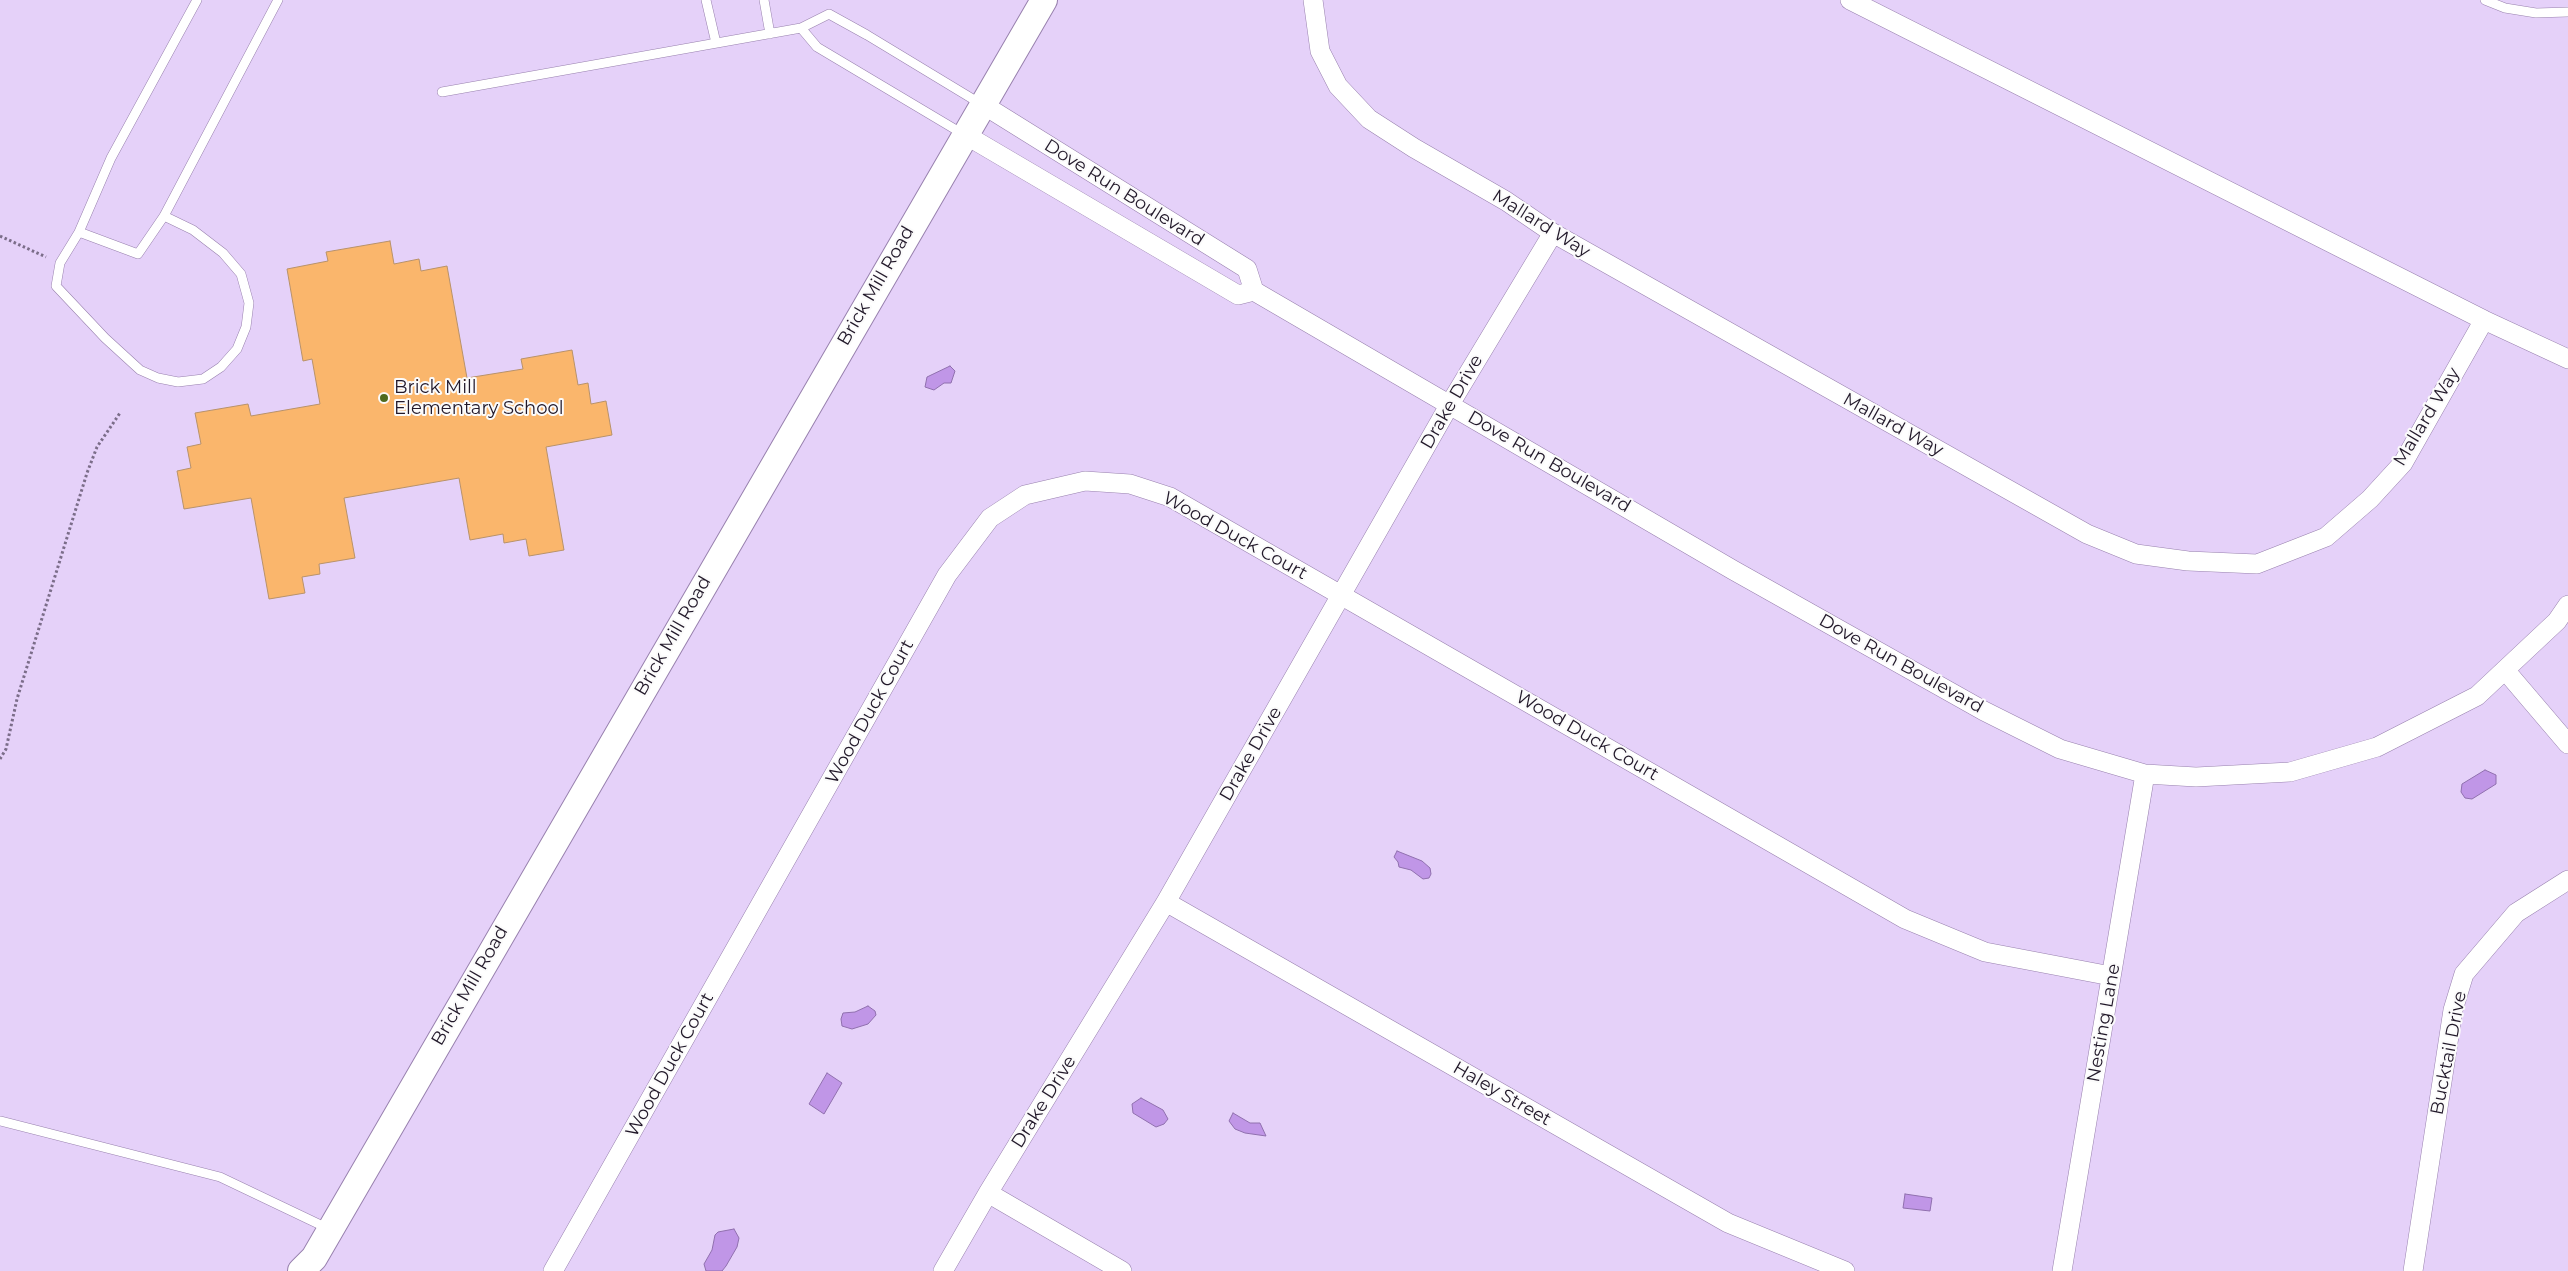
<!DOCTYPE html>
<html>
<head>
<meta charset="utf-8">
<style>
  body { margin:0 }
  canvas { display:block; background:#e5d1f9 }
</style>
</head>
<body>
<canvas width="2568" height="1271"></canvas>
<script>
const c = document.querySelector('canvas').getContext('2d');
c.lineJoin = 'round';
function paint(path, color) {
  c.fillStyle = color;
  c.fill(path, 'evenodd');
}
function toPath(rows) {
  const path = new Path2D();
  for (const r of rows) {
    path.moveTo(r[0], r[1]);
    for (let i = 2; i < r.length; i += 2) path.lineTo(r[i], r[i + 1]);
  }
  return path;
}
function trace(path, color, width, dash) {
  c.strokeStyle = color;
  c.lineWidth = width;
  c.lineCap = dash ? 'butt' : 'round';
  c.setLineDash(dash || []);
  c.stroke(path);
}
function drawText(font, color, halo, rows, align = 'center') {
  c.font = font + ' Montserrat,sans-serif';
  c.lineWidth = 4;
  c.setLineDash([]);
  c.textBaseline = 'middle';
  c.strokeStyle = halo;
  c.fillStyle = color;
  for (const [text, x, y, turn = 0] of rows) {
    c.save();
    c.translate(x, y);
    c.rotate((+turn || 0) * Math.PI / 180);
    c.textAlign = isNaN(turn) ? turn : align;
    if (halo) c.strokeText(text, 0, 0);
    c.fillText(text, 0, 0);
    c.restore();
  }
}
const water = toPath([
  [950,366,955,371,951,383,944,383,934,390,925,387,927,377,950,366],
  [2485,770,2496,775,2496,784,2472,799,2465,798,2461,792,2462,784,2485,770],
  [1397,851,1422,861,1430,868,1431,874,1429,878,1423,879,1411,870,1399,867,1398,862,1394,857,1397,851],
  [868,1006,875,1011,876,1015,868,1024,852,1029,842,1026,841,1019,843,1013,855,1012,868,1006],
  [827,1073,842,1083,824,1114,809,1104,827,1073],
  [1141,1098,1163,1110,1168,1119,1164,1124,1156,1127,1133,1113,1132,1104,1141,1098],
  [1233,1113,1250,1123,1260,1123,1266,1136,1245,1133,1235,1129,1229,1121,1233,1113],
  [1905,1194,1932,1198,1930,1211,1903,1208,1905,1194],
  [734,1229,739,1238,737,1247,726,1266,722,1271,706,1271,704,1264,712,1250,715,1235,718,1232,734,1229]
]);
const building = toPath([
  [390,241,394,264,419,259,421,271,447,266,467,378,523,369,521,359,572,350,578,385,588,383,591,404,606,401,612,435,546,447,564,550,529,556,526,539,504,543,503,534,470,540,459,478,344,498,355,558,319,564,320,574,302,577,305,593,269,599,251,498,184,509,177,471,191,468,187,447,201,444,195,413,248,404,251,416,320,404,312,359,303,361,287,269,328,261,326,252,390,241]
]);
const path = toPath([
  [0,236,46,257],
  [0,759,6,749,17,699,87,473,97,447,120,413]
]);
const lane = toPath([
  [706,0,716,43],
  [764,0,770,34],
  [2485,0,2505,8,2536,13,2568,12],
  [801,28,817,47,963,134],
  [442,92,801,28,829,14,867,35,981,104],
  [164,216,193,230,223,253,241,274,249,303,246,327,237,349,221,367,203,379,178,382,158,378,140,370,105,338,56,286,60,263,79,232,138,254,164,216,278,0],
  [79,232,111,158,197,0],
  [1,1121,220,1177,327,1228]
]);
const street = toPath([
  [1313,0,1320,51,1338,86,1369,119,1414,148,1506,201,1553,233,2087,534,2136,554,2188,561,2257,564,2326,537,2370,499,2403,463,2484,320],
  [1850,0,2484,320,2568,359],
  [982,104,1247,269,1254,291],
  [964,134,1238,295,1254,291,1733,570,1984,711,2060,749,2145,774,2196,777,2290,772,2377,747,2477,696,2557,621,2568,605],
  [2505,670,2568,744],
  [1166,902,1728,1223,1845,1271],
  [988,1193,1122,1271],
  [553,1271,947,575,990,518,1025,495,1085,481,1130,484,1170,497,1905,919,1985,952,2111,976],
  [943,1271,988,1193,1166,902,1450,404,1553,233],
  [2062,1271,2145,774],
  [2413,1271,2453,1010,2464,974,2516,913,2568,880]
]);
const secondary = toPath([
  [301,1271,314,1258,1044,0]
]);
const markers = [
  [384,398,5,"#4e6a1e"]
];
const streetNames = [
  ["Dove Run Boulevard",1124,193,32],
  ["Mallard Way",1541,224,32],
  ["Brick Mill Road",876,286,-60],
  ["Drake Drive",1452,402,-60],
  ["Mallard Way",2427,417,-59],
  ["Mallard Way",1893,425,29],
  ["Dove Run Boulevard",1549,462,30],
  ["Wood Duck Court",1235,536,29],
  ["Brick Mill Road",673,636,-60],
  ["Dove Run Boulevard",1901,664,29],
  ["Wood Duck Court",870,712,-61],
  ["Wood Duck Court",1587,736,30],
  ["Drake Drive",1251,754,-60],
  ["Brick Mill Road",470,986,-60],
  ["Nesting Lane",2104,1023,-80],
  ["Bucktail Drive",2449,1053,-79],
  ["Wood Duck Court",670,1065,-61],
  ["Haley Street",1502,1094,30],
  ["Drake Drive",1044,1102,-58]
];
const poiNames = [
  ["Brick Mill",394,388],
  ["Elementary School",394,409]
];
paint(water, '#c096e7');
trace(water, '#9070ae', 1);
paint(building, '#fab66c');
trace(building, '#b8926a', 1);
trace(lane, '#9881ae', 10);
trace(street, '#9881ae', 20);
trace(secondary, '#9881ae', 28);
trace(path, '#7b6d89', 3, [2.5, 2.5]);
trace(lane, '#fff', 9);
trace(street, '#fff', 19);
trace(secondary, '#fff', 26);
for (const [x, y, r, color] of markers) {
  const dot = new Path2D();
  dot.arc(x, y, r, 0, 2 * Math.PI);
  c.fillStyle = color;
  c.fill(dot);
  trace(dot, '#fbfbfb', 2);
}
drawText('18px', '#211829', '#fbfbfb', streetNames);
drawText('18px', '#211829', '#fbfbfb', poiNames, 'left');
</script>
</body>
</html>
